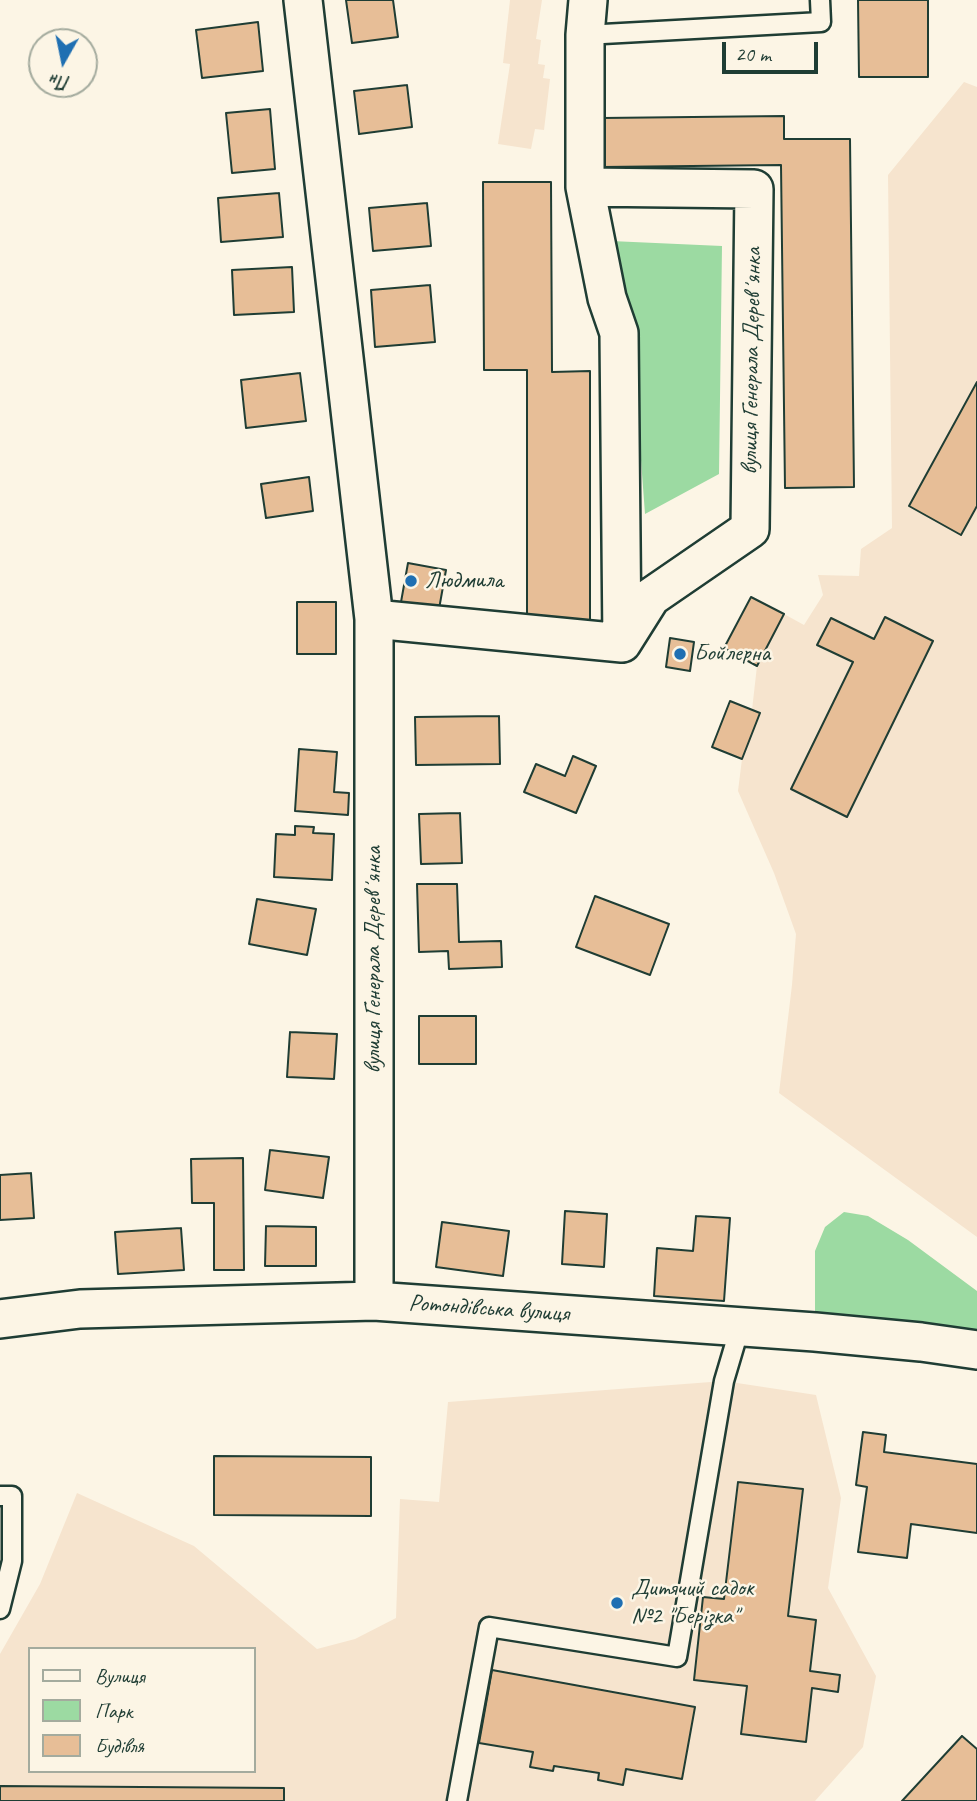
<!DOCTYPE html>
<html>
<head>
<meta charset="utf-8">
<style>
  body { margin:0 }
  #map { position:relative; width:977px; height:1801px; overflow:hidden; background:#fcf5e5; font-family:Caveat,sans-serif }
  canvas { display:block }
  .legend { position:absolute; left:28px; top:1647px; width:228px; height:126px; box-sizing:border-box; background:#fcf5e5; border:2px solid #a4ab9e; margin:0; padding:9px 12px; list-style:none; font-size:21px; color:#1f3d34 }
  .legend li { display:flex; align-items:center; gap:14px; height:35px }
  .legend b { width:35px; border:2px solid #a4ab9e }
  .north { position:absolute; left:28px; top:28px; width:70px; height:70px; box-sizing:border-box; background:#fcf5e5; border:2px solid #a4ab9e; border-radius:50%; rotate:189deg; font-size:19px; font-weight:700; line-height:28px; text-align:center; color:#1f3d34 }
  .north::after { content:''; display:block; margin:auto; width:24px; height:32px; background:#1f6fb2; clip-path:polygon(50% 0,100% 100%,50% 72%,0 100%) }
  .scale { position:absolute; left:722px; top:42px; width:96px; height:32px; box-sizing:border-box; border:4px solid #1f3d34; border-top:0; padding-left:9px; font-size:21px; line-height:24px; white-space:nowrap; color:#1f3d34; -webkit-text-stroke:5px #fcf5e5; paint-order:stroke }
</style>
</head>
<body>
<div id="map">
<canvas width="977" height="1801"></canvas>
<ul class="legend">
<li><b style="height:9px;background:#fcf5e5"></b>Вулиця</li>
<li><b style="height:19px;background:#9cdaa2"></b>Парк</li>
<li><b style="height:19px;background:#e7be97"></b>Будівля</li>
</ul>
<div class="north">Пн</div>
<div class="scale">20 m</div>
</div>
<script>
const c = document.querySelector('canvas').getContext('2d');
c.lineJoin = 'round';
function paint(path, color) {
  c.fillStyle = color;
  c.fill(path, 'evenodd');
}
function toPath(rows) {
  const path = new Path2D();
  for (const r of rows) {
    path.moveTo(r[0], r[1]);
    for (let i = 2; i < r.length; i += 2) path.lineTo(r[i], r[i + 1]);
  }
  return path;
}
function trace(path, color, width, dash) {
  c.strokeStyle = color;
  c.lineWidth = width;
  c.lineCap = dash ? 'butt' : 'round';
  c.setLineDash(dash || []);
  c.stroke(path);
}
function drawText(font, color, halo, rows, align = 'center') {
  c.font = font + ' Caveat,sans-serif';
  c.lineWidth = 5;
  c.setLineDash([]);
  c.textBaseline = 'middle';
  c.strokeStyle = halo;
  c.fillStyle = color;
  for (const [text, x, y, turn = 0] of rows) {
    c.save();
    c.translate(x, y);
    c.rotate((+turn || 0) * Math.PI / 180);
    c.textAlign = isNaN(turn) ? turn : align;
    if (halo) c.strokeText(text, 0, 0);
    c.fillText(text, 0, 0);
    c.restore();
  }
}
const built = toPath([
  [510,0,542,0,536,39,541,40,538,64,545,65,543,78,550,79,544,130,535,129,531,149,498,144,510,64,503,63],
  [964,82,977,87,977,1237,779,1093,792,985,796,934,774,873,738,791,742,759,760,714,752,710,757,666,784,614,804,625,823,595,818,575,859,576,861,549,892,528,888,175],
  [724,1381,816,1395,841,1498,828,1588,876,1676,863,1747,815,1801,0,1801,0,1654,40,1584,77,1493,194,1546,317,1649,355,1639,396,1618,400,1499,439,1502,448,1402],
  [30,1649,254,1649,254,1771,30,1771]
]);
const green = toPath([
  [611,241,722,246,719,474,645,514,631,326],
  [844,1212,868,1216,908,1240,977,1291,977,1352,815,1332,815,1251,825,1227]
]);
const building = toPath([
  [346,0,393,0,398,37,352,43,346,0],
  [858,0,928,0,928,77,859,77,858,0],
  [258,22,263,71,202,78,196,30,258,22],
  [407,85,412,127,359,134,354,91,407,85],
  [270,109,275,169,232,173,226,113,270,109],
  [784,116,784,139,850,139,854,487,785,488,781,165,603,167,602,118,784,116],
  [483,182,551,182,552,372,590,371,590,620,527,621,527,370,484,370,483,182],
  [279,193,283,237,221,242,218,198,279,193],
  [427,203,431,246,373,251,369,208,427,203],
  [292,267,294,312,234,315,232,270,292,267],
  [430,285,435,342,375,347,371,290,430,285],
  [300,373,306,421,246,428,241,380,300,373],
  [977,382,977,506,961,535,909,506,977,382],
  [309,477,313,511,266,518,261,484,309,477],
  [408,563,446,570,439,609,401,602,408,563],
  [751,597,784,614,757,666,724,648,751,597],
  [297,602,336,602,336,654,297,654,297,602],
  [885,617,933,641,847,817,791,789,853,662,817,645,831,618,874,639,885,617],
  [670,638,694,642,690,671,666,667,670,638],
  [730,701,760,713,742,759,712,747,730,701],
  [499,716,500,764,416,765,415,717,499,716],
  [299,749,337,752,334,792,349,793,348,815,295,811,299,749],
  [573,756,596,766,576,813,524,792,536,764,565,776,573,756],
  [460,813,462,863,421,864,419,814,460,813],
  [295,826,314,827,313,833,334,834,332,880,274,877,276,834,295,835,295,826],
  [417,884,457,884,459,942,501,941,502,967,449,969,448,951,419,952,417,884],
  [595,896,669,924,650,975,576,947,595,896],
  [257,899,316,909,307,955,249,944,257,899],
  [419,1016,476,1016,476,1064,419,1064,419,1016],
  [290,1032,337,1034,334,1079,287,1077,290,1032],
  [270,1150,329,1157,323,1198,265,1190,270,1150],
  [243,1158,244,1270,214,1270,214,1203,192,1203,191,1159,243,1158],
  [31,1173,34,1218,0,1220,0,1175,31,1173],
  [565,1211,607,1214,604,1267,562,1264,565,1211],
  [696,1216,730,1218,724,1301,654,1296,657,1248,693,1251,696,1216],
  [442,1222,509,1231,503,1276,436,1267,442,1222],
  [266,1226,316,1227,316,1266,265,1266,266,1226],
  [181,1228,184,1270,118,1274,115,1232,181,1228],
  [863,1432,886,1435,884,1452,977,1464,977,1533,911,1524,907,1558,858,1552,867,1487,856,1485,863,1432],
  [214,1456,371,1457,371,1516,214,1515,214,1456],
  [738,1482,803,1489,788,1616,816,1620,810,1671,840,1675,838,1692,812,1688,806,1742,741,1734,747,1686,694,1680,703,1597,724,1599,738,1482],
  [492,1670,695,1707,682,1779,626,1769,623,1785,598,1780,599,1773,554,1766,553,1771,530,1767,533,1752,479,1743,492,1670],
  [962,1736,977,1749,977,1801,902,1801,962,1736],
  [0,1786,284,1788,284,1801,0,1801,0,1786]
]);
const service = toPath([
  [585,35,821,22,820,0],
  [0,1496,12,1496,12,1561,0,1609],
  [457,1801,489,1627,677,1657,724,1381,740,1327]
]);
const minor = toPath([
  [303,0,374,619,374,1301],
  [585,187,754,189,750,529,651,597,622,643],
  [374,619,622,643,619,333,607,298,585,187,585,35,588,0],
  [0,1319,80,1309,374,1301,815,1332,921,1342,977,1350]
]);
const markers = [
  [411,581,7,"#1f6fb2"],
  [680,654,7,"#1f6fb2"],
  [617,1603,7,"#1f6fb2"]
];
const streetNames = [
  ["вулиця Генерала Деревʼянка",752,361,-89],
  ["вулиця Генерала Деревʼянка",374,960,-90],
  ["Ротондівська вулиця",489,1309,4]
];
const poiNames = [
  ["Людмила",425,581],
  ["Бойлерна",694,654],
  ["Дитячий садок",631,1589],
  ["№2 \"Берізка\"",631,1617]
];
paint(built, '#f6e4ce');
paint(green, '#9cdaa2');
paint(building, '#e7be97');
trace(building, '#1f3d34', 2);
trace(service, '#1f3d34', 23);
trace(minor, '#1f3d34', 42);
trace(service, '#fcf5e5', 18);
trace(minor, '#fcf5e5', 37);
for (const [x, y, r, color] of markers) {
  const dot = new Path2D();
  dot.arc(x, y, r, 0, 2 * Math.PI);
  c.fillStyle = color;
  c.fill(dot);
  trace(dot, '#fcf5e5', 2.5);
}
drawText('24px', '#1f3d34', '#fcf5e5', streetNames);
drawText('24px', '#1f3d34', '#fcf5e5', poiNames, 'left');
</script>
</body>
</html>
